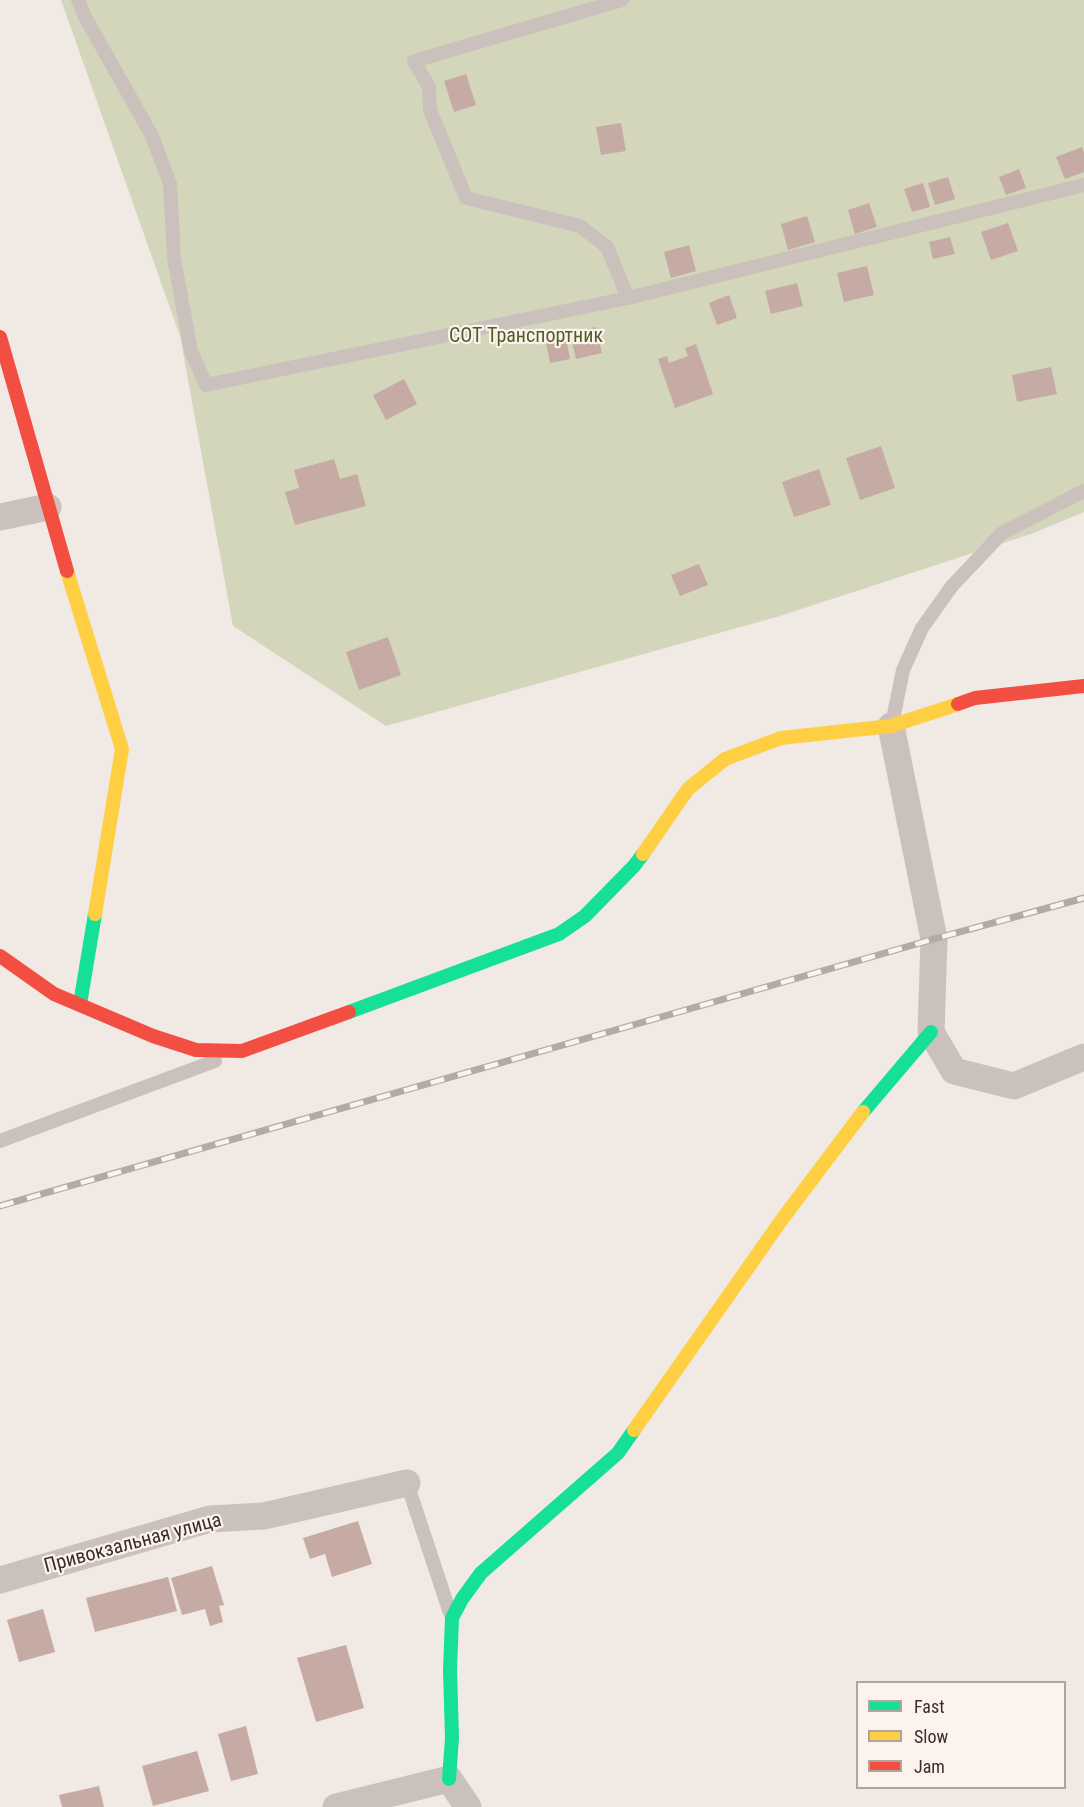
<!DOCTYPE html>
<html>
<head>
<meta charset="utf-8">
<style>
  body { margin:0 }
  #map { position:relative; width:1084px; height:1807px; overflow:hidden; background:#f0e9e4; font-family:"Roboto Condensed",sans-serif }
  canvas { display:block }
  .legend { position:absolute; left:856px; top:1681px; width:210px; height:108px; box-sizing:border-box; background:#fcf3ec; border:2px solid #afa49e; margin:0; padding:8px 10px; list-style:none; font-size:18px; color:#3c2d29 }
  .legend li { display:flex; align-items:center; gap:12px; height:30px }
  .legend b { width:30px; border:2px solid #afa49e }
</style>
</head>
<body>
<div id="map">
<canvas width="1084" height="1807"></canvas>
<ul class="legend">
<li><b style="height:8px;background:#16e098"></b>Fast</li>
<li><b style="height:8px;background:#ffcf43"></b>Slow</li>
<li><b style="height:8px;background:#f24e42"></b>Jam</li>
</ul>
</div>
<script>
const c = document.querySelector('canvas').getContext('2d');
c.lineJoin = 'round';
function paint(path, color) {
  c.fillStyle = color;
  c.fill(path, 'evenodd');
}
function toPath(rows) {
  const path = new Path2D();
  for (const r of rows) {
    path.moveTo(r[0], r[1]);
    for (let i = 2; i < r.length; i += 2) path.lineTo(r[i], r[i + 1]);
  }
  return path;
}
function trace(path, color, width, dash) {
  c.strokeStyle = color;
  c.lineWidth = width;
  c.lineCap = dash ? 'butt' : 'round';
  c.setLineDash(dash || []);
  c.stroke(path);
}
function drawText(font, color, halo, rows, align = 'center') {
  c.font = font + ' "Roboto Condensed",sans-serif';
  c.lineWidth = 4.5;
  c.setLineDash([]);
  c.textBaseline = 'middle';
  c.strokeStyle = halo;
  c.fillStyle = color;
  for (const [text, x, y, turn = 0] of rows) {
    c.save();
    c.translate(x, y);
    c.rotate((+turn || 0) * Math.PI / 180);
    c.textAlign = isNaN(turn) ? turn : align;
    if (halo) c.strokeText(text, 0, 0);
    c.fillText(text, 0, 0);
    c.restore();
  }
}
const green = toPath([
  [61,0,1084,0,1084,512,1031,534,780,616,386,726,233,626,180,336]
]);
const building = toPath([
  [466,74,476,105,454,112,444,81],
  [621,123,626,151,601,155,596,127],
  [1082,147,1084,153,1084,172,1065,179,1056,157],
  [1019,169,1026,188,1006,195,999,177],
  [948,177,955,199,935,205,928,183],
  [923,183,930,207,912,212,904,189],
  [869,203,877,227,855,234,848,210],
  [807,216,815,242,788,250,781,224],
  [1008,223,1018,251,991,260,981,232],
  [950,237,955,254,933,259,929,242],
  [689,245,696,271,671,278,664,252],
  [867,266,874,295,844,302,837,273],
  [797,283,803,306,771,314,765,291],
  [729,295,737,318,717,325,709,303],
  [596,327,602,353,576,359,570,333],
  [565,333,570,359,550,363,545,337],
  [696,344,713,394,675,408,658,359,667,356,669,363,688,356,685,348],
  [1051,367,1057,394,1017,402,1012,375],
  [404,379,417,404,386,420,373,395],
  [881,446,895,488,860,500,846,458],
  [334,459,340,479,357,474,366,506,295,525,285,492,299,488,294,470],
  [819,469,831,505,794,517,782,482],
  [699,564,708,585,680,596,671,575],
  [388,637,401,675,359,690,346,652],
  [358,1521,372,1564,332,1577,325,1554,310,1559,303,1538],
  [212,1566,224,1605,219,1606,223,1622,210,1626,205,1609,182,1615,171,1578],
  [168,1577,177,1611,95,1632,86,1598],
  [43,1609,55,1652,19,1662,7,1620],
  [346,1645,364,1708,316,1722,297,1658],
  [246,1726,258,1774,231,1781,218,1734],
  [197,1751,209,1791,153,1806,142,1766],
  [99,1786,104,1807,62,1807,59,1795]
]);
const lane = toPath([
  [78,0,84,15,152,136,170,184,174,258,191,351,206,385,628,298,1084,185],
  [622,0,414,61,429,87,430,110,466,198,580,226,607,247,628,298],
  [892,724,903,670,922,628,952,586,1002,533,1084,491],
  [0,1141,215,1061],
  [407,1483,450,1613]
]);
const street = toPath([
  [0,517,48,507],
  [891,726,934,939,931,1032,954,1071,1014,1086,1084,1057],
  [0,1580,210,1519,264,1516,407,1483],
  [336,1807,449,1779,468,1807]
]);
const fast = toPath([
  [80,1004,95,914],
  [349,1012,559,934,585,916,634,866,643,854],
  [863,1112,931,1032],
  [449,1779,452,1738,450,1670,452,1618,462,1599,481,1573,618,1453,634,1430]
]);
const slow = toPath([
  [67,571,122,749,95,914],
  [643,854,688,789,725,759,781,738,891,726,958,704],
  [634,1430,783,1218,863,1112]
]);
const jam = toPath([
  [0,337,67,571],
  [958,704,975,698,1084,686],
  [0,956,54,994,153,1036,196,1050,242,1051,349,1012]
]);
const rail = toPath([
  [0,1206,934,939,1084,898]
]);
const parkNames = [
  ["СОТ Транспортник",526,337]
];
const streetNames = [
  ["Привокзальная улица",133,1544,-15]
];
paint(green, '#d4d6bc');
paint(building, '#c6aaa4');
trace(lane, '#cac1bc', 14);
trace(street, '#cac1bc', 27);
trace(fast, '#16e098', 14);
trace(slow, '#ffcf43', 14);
trace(jam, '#f24e42', 14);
trace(rail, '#b2aaa6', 7);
trace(rail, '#fcf3ec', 4.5, [14]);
drawText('20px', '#4f5e29', '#fcf3ec', parkNames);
drawText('20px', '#3c2d29', '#fcf3ec', streetNames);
</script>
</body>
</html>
